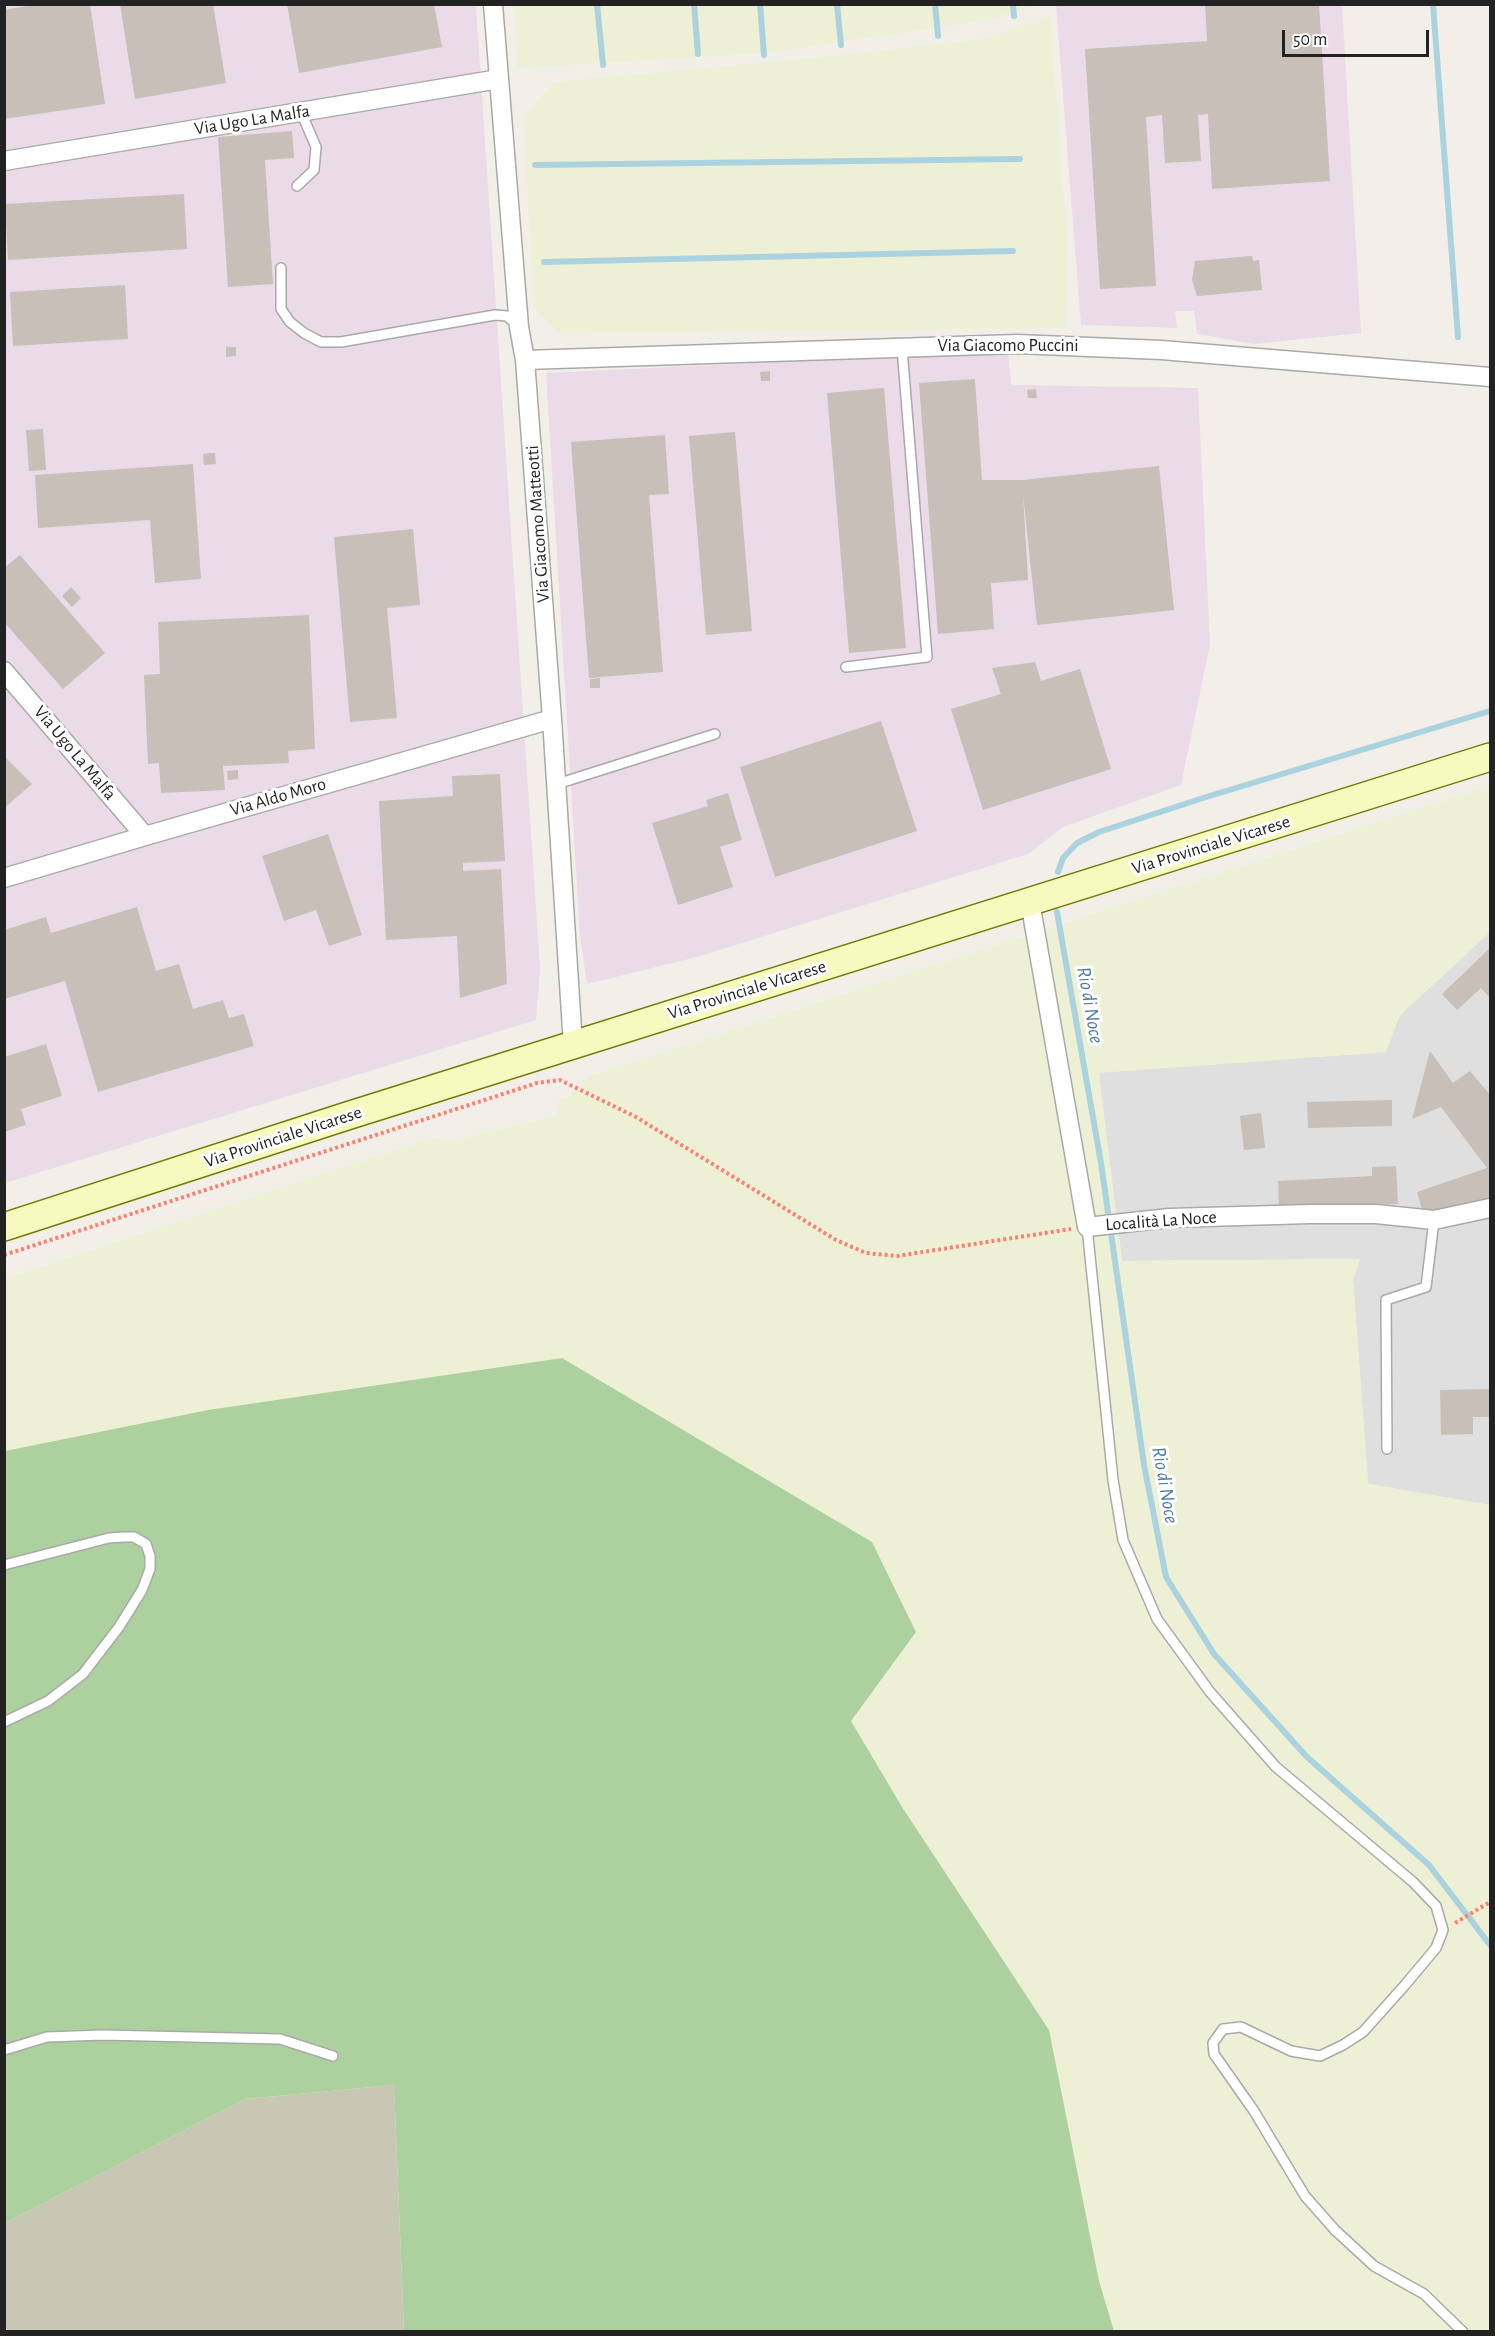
<!DOCTYPE html>
<html>
<head>
<meta charset="utf-8">
<style>
  body { margin:0 }
  #map { position:relative; width:1495px; height:2336px; overflow:hidden; background:#f2efe9; font-family:"Alegreya Sans",sans-serif }
  canvas { display:block }
  .frame { position:absolute; inset:0; border:6px solid #222; pointer-events:none }
  .scale { position:absolute; left:1282px; top:30px; width:147px; height:27px; box-sizing:border-box; border:3px solid #222; border-top:0; padding-left:8px; font-size:18px; line-height:21px; white-space:nowrap; color:#222; -webkit-text-stroke:4px #fff; paint-order:stroke }
</style>
</head>
<body>
<div id="map">
<canvas width="1495" height="2336"></canvas>
<div class="frame"></div>
<div class="scale">50 m</div>
</div>
<script>
const c = document.querySelector('canvas').getContext('2d');
c.lineJoin = 'round';
function paint(path, color) {
  c.fillStyle = color;
  c.fill(path, 'evenodd');
}
function toPath(rows) {
  const path = new Path2D();
  for (const r of rows) {
    path.moveTo(r[0], r[1]);
    for (let i = 2; i < r.length; i += 2) path.lineTo(r[i], r[i + 1]);
  }
  return path;
}
function trace(path, color, width, dash) {
  c.strokeStyle = color;
  c.lineWidth = width;
  c.lineCap = dash ? 'butt' : 'round';
  c.setLineDash(dash || []);
  c.stroke(path);
}
function drawText(font, color, halo, rows, align = 'center') {
  c.font = font + ' "Alegreya Sans",sans-serif';
  c.lineWidth = 6;
  c.setLineDash([]);
  c.textBaseline = 'middle';
  c.strokeStyle = halo;
  c.fillStyle = color;
  for (const [text, x, y, turn = 0] of rows) {
    c.save();
    c.translate(x, y);
    c.rotate((+turn || 0) * Math.PI / 180);
    c.textAlign = isNaN(turn) ? turn : align;
    if (halo) c.strokeText(text, 0, 0);
    c.fillText(text, 0, 0);
    c.restore();
  }
}
const residential = toPath([
  [1490,932,1490,1505,1368,1484,1353,1280,1360,1259,1122,1261,1098,1072,1385,1052,1400,1015]
]);
const industrial = toPath([
  [5,5,476,5,540,969,536,1020,5,1183],
  [1056,5,1342,5,1361,333,1254,344,1197,334,1194,311,1175,311,1177,328,1081,325],
  [1008,351,1011,385,1198,388,1210,644,1181,785,1063,827,1028,854,697,957,587,984,580,936,546,373]
]);
const construction = toPath([
  [394,2085,404,2331,5,2332,5,2223,245,2099]
]);
const farmland = toPath([
  [513,5,513,4,1039,5,987,20,767,53,518,68],
  [1050,15,1067,238,1065,328,559,333,533,306,524,116,554,82,844,55,989,38],
  [1490,786,1490,932,1400,1015,1386,1052,1099,1073,1122,1261,1360,1259,1353,1280,1368,1484,1490,1505,1490,2331,1114,2331,1099,2281,902,1807,851,1721,916,1632,872,1542,562,1358,208,1410,5,1451,5,1279,436,1137,447,1142,557,1116,559,1100,569,1097,591,1076]
]);
const forest = toPath([
  [562,1358,872,1542,916,1632,851,1721,902,1807,1049,2030,1099,2281,1114,2331,404,2331,394,2085,245,2099,5,2223,5,1451,208,1410]
]);
const stream = toPath([
  [597,4,603,65],
  [694,4,698,54],
  [760,4,764,55],
  [837,4,841,45],
  [935,4,938,36],
  [1013,4,1014,16],
  [1433,4,1458,337],
  [535,165,1020,159],
  [544,262,1013,251],
  [1058,872,1063,858,1077,843,1099,832,1203,798,1490,711],
  [1057,912,1101,1163,1144,1465,1166,1577,1214,1654,1307,1757,1429,1865,1490,1945]
]);
const building = toPath([
  [39,4,90,4,105,104,4,119,4,10],
  [120,4,213,4,226,83,135,99],
  [287,4,434,4,442,47,299,73],
  [1205,4,1319,4,1330,181,1212,189,1208,114,1198,115,1201,161,1165,163,1162,115,1146,117,1156,286,1100,289,1085,49,1207,41],
  [292,131,294,158,265,160,273,284,228,287,218,137],
  [184,194,187,249,8,260,5,204],
  [1252,256,1253,261,1259,260,1262,290,1197,296,1192,280,1195,261],
  [125,285,128,339,13,346,10,292],
  [226,347,236,347,236,356,226,357],
  [770,371,770,381,761,381,760,372],
  [975,379,982,480,1022,480,1159,466,1174,610,1037,625,1023,494,1028,580,991,583,994,629,938,634,919,383],
  [884,388,906,648,849,653,827,393],
  [1036,389,1037,398,1028,398,1027,390],
  [43,429,46,470,29,471,26,430],
  [735,432,752,631,706,635,689,436],
  [665,435,669,494,649,495,663,672,589,678,571,442],
  [209,453,215,453,216,464,204,465,203,454],
  [193,464,201,579,155,583,150,520,38,528,35,475],
  [413,529,420,605,387,608,397,718,350,722,334,537],
  [20,555,105,653,63,689,4,622,4,568],
  [71,587,81,598,72,607,62,596],
  [309,615,315,749,288,751,289,763,223,766,225,790,161,793,159,763,148,764,144,675,160,674,158,622],
  [1035,662,1041,681,1080,669,1111,769,983,810,951,709,1001,694,992,668],
  [600,678,600,688,590,688,590,679],
  [881,721,917,831,775,877,740,767],
  [4,756,32,784,4,808],
  [238,770,238,779,228,780,227,771],
  [500,774,505,861,463,863,463,871,501,869,507,984,460,998,457,936,386,940,379,801,453,796,452,776],
  [728,793,742,840,720,847,733,887,678,905,652,823,708,806,706,800],
  [328,834,362,935,329,946,316,910,284,921,262,856],
  [137,907,156,971,179,964,193,1009,223,1000,229,1018,244,1014,254,1046,98,1092,65,981,4,999,4,930,46,917,51,933],
  [1490,948,1490,998,1481,988,1457,1010,1442,994],
  [46,1044,62,1096,21,1109,26,1125,4,1132,4,1057],
  [1430,1051,1453,1083,1470,1071,1490,1095,1490,1199,1424,1217,1417,1192,1487,1168,1441,1107,1412,1119],
  [1392,1100,1392,1126,1308,1128,1307,1102],
  [1261,1113,1265,1148,1244,1150,1240,1116],
  [1396,1166,1398,1204,1279,1210,1278,1181,1372,1176,1372,1167],
  [1490,1389,1490,1417,1473,1417,1473,1434,1441,1435,1440,1390]
]);
const path = toPath([
  [4,1255,537,1083,560,1080,636,1117,836,1240,866,1253,897,1256,1071,1229],
  [1455,1923,1490,1902]
]);
const service = toPath([
  [297,186,314,170,316,147,301,112],
  [281,268,281,309,290,322,304,333,321,342,341,342,495,315,507,316,518,326],
  [846,667,927,657,902,348],
  [557,784,715,734],
  [1087,1227,1113,1480,1123,1540,1157,1619,1210,1692,1276,1767,1413,1882,1436,1906,1443,1930,1436,1948,1405,1985,1363,2032,1343,2045,1320,2056,1291,2051,1241,2027,1223,2029,1213,2043,1214,2054,1254,2111,1305,2196,1335,2230,1374,2266,1424,2294,1463,2332],
  [1387,1449,1386,1300,1426,1287,1434,1220],
  [4,1565,109,1538,124,1537,134,1537,146,1544,150,1556,150,1569,142,1590,119,1627,83,1674,48,1701,4,1722],
  [4,2050,47,2037,103,2035,280,2039,333,2056]
]);
const minor = toPath([
  [493,4,519,327,525,360,552,719,573,1045],
  [4,161,499,79],
  [525,360,1017,344,1161,350,1490,377],
  [4,671,145,836],
  [4,878,145,836,552,719],
  [1030,902,1087,1227,1169,1218,1311,1214,1376,1214,1434,1220,1490,1208]
]);
const secondary = toPath([
  [4,1227,347,1116,1490,757]
]);
const streetNames = [
  ["Via Ugo La Malfa",252,120,-9],
  ["Via Giacomo Puccini",1008,346],
  ["Via Giacomo Matteotti",538,524,-94],
  ["Via Ugo La Malfa",75,753,50],
  ["Via Aldo Moro",278,797,-16],
  ["Via Provinciale Vicarese",1211,845,-17],
  ["Via Provinciale Vicarese",747,990,-17],
  ["Via Provinciale Vicarese",283,1137,-18],
  ["Località La Noce",1161,1221,-4]
];
const waterNames = [
  ["Rio di Noce",1090,1005,80],
  ["Rio di Noce",1165,1485,80]
];
paint(residential, '#e0dfdf');
paint(industrial, '#ebdbe8');
paint(construction, '#c7c7b4');
paint(farmland, '#eef0d5');
paint(forest, '#add19e');
trace(stream, '#aad3df', 6);
paint(building, '#c7bfb8');
trace(service, '#a9a9a9', 12);
trace(minor, '#a9a9a9', 21);
trace(secondary, '#707d05', 30);
trace(path, '#fa8072', 4, [3, 3]);
trace(service, '#fff', 9);
trace(minor, '#fff', 18);
trace(secondary, '#f7fabf', 27);
drawText('18px', '#222', '#fff', streetNames);
drawText('italic 20px', '#4a7aab', '#fff', waterNames);
</script>
</body>
</html>
